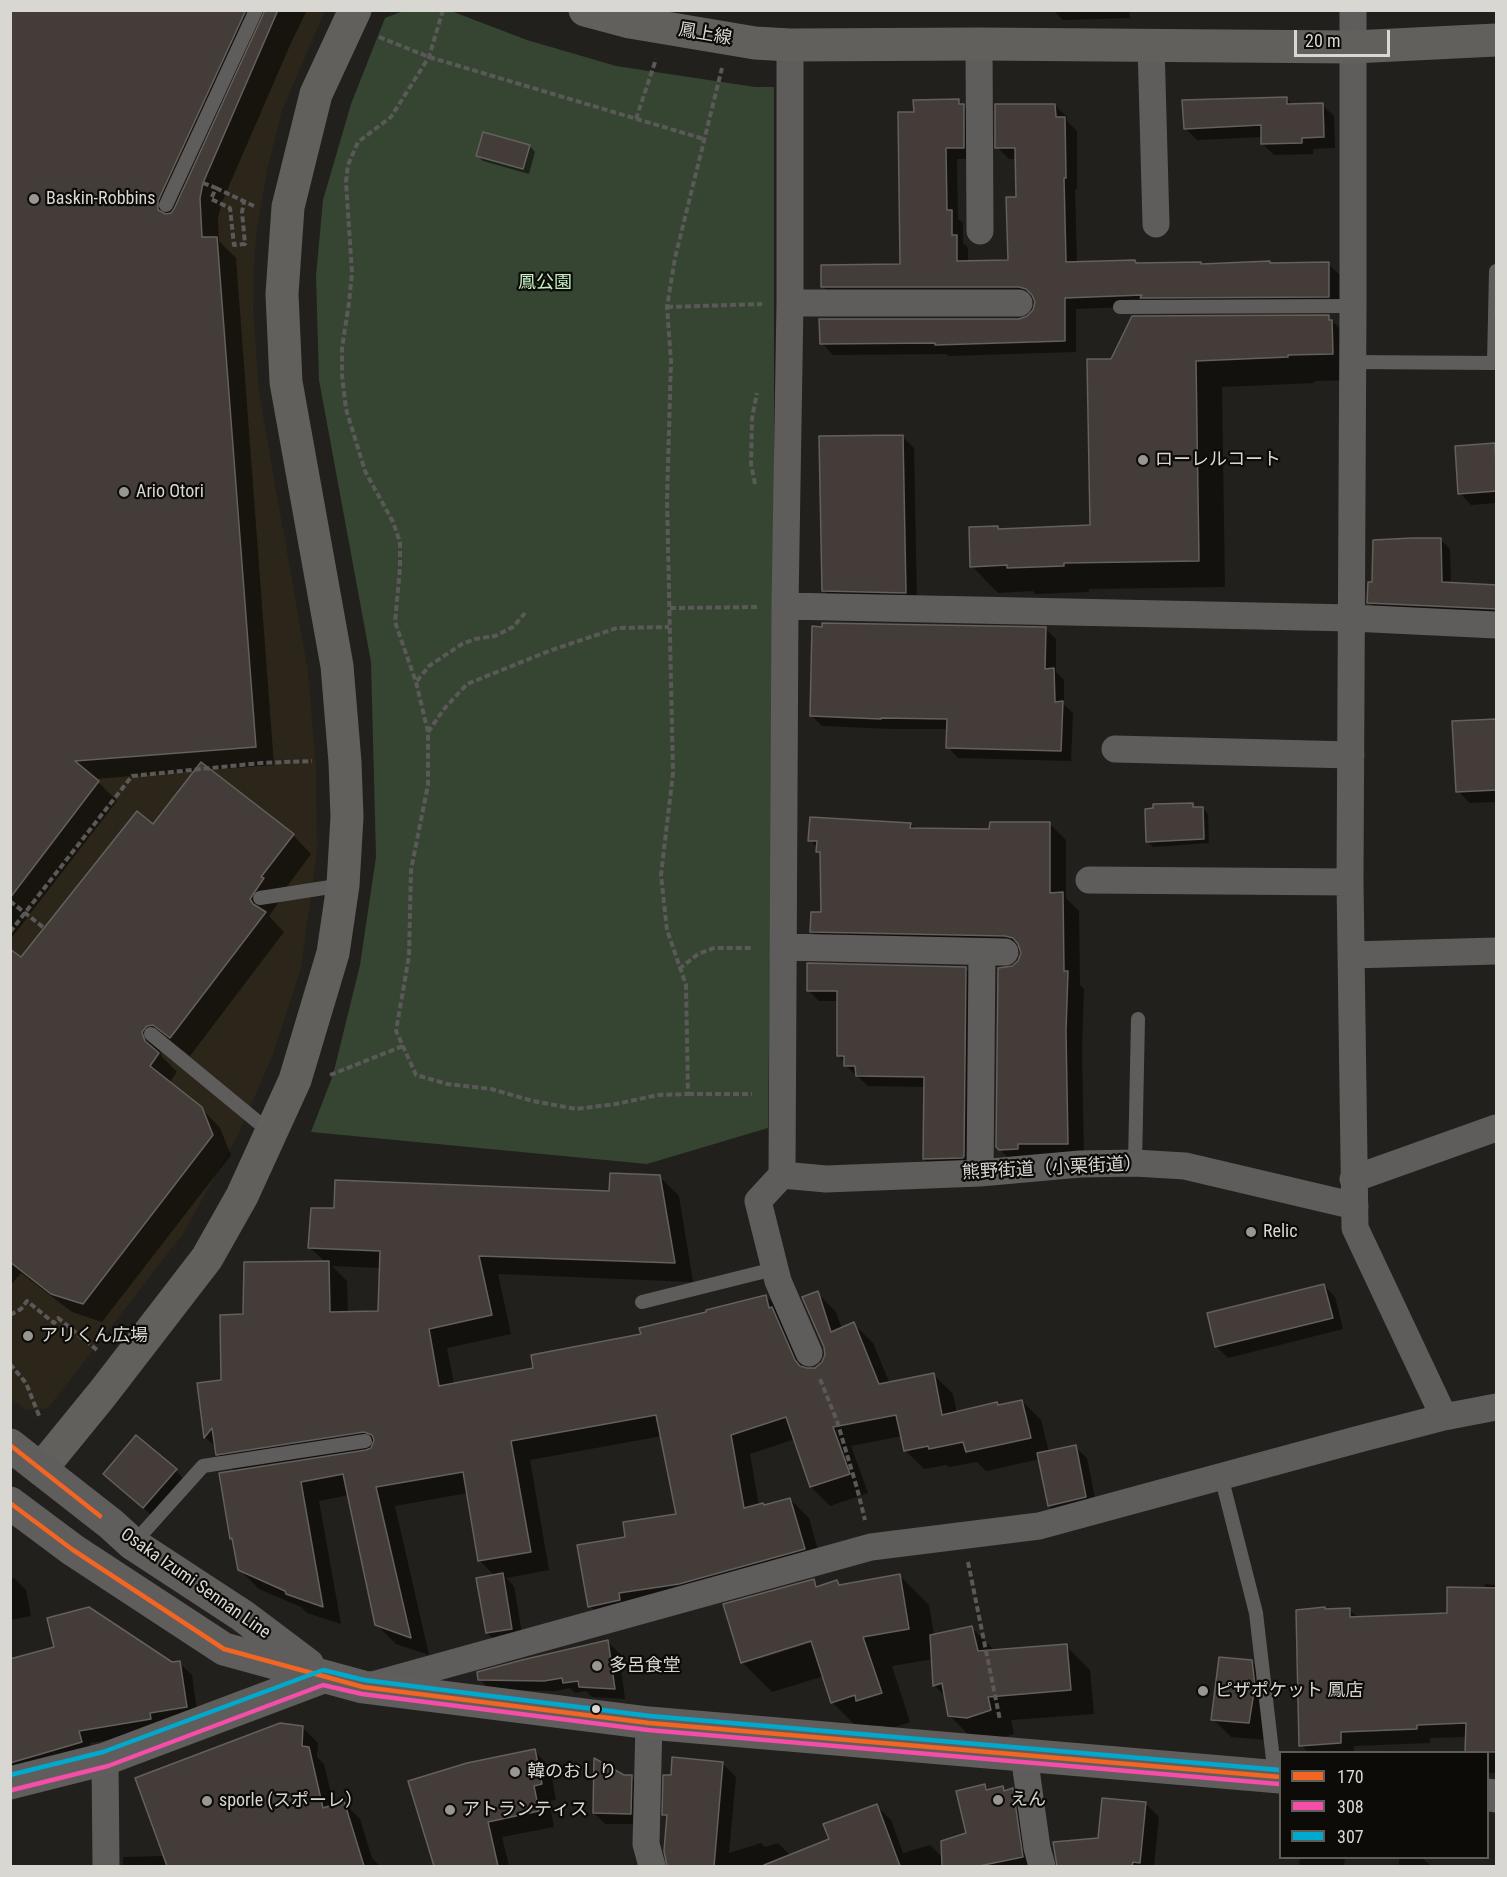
<!DOCTYPE html>
<html>
<head>
<meta charset="utf-8">
<style>
  body { margin:0 }
  #map { position:relative; width:1507px; height:1877px; overflow:hidden; background:#22201c; font-family:"Roboto Condensed",sans-serif }
  canvas { display:block }
  .frame { position:absolute; inset:0; border:12px solid #d9d7d2; pointer-events:none }
  .legend { position:absolute; left:1279px; top:1751px; width:210px; height:108px; box-sizing:border-box; background:#0c0b08; border:2px solid #5e5d59; margin:0; padding:8px 10px; list-style:none; font-size:18px; color:#d9d7d2 }
  .legend li { display:flex; align-items:center; gap:12px; height:30px }
  .legend b { width:30px; border:2px solid #5e5d59 }
  .scale { position:absolute; left:1294px; top:30px; width:96px; height:27px; box-sizing:border-box; border:3px solid #d9d7d2; border-top:0; padding-left:8px; font-size:18px; line-height:21px; white-space:nowrap; color:#d9d7d2; -webkit-text-stroke:4px #0c0b08; paint-order:stroke }
</style>
</head>
<body>
<div id="map">
<canvas width="1507" height="1877"></canvas>
<div class="frame"></div>
<ul class="legend">
<li><b style="height:8px;background:#f26522"></b>170</li>
<li><b style="height:8px;background:#f54da8"></b>308</li>
<li><b style="height:8px;background:#00a9ce"></b>307</li>
</ul>
<div class="scale">20 m</div>
</div>
<script>
const c = document.querySelector('canvas').getContext('2d');
c.lineJoin = 'round';
function paint(path, color) {
  c.fillStyle = color;
  c.fill(path, 'evenodd');
}
function toPath(rows) {
  const path = new Path2D();
  for (const r of rows) {
    path.moveTo(r[0], r[1]);
    for (let i = 2; i < r.length; i += 2) path.lineTo(r[i], r[i + 1]);
  }
  return path;
}
function trace(path, color, width, dash) {
  c.strokeStyle = color;
  c.lineWidth = width;
  c.lineCap = dash ? 'butt' : 'round';
  c.setLineDash(dash || []);
  c.stroke(path);
}
function drawText(font, color, halo, rows, align = 'center') {
  c.font = font + ' "Roboto Condensed","Noto Sans JP",sans-serif';
  c.lineWidth = 4.5;
  c.setLineDash([]);
  c.textBaseline = 'middle';
  c.strokeStyle = halo;
  c.fillStyle = color;
  for (const [text, x, y, turn = 0] of rows) {
    c.save();
    c.translate(x, y);
    c.rotate((+turn || 0) * Math.PI / 180);
    c.textAlign = isNaN(turn) ? turn : align;
    if (halo) c.strokeText(text, 0, 0);
    c.fillText(text, 0, 0);
    c.restore();
  }
}
const built = toPath([
  [10,11,325,11,282,110,268,166,257,227,254,263,253,308,259,393,308,671,316,768,317,850,301,968,273,1054,237,1137,183,1234,48,1408,27,1410,10,1398]
]);
const green = toPath([
  [403,11,451,11,527,40,616,66,755,87,774,87,774,607,768,1128,647,1164,311,1132,333,1075,360,965,376,857,371,662,319,380,316,276,323,200,351,104,385,18]
]);
const shadow = toPath([
  [10,10,307,10,291,43,222,202,218,218,219,241,236,258,274,765,209,770,293,835,311,854,280,896,282,898,269,916,284,932,190,1056,173,1043,166,1044,160,1051,162,1057,177,1072,169,1083,201,1108,220,1128,231,1155,102,1322,72,1312,21,1273,10,1286,10,951,21,959,154,826,195,771,95,779,117,801,10,940],
  [1053,10,1129,10,1130,18,1063,20],
  [1286,98,1293,105,1322,105,1334,116,1335,148,1313,149,1313,154,1274,155,1262,143,1262,137,1197,140,1185,128],
  [958,100,975,117,975,159,957,159,958,219,963,223,963,243,968,248,968,262,1010,262,1017,198,1017,159,1009,159,997,147,1055,105,1067,117,1067,121,1077,131,1077,189,1075,189,1077,263,1135,261,1138,265,1200,263,1203,265,1328,264,1340,275,1340,308,1151,306,1076,309,1076,352,948,356,947,354,833,355,822,343,1019,320,1028,318,1034,311,1035,299,1032,298,835,298,823,287,901,265,915,113],
  [530,146,535,152,529,174,483,161,477,155],
  [1328,317,1355,343,1359,380,1314,381,1314,383,1222,387,1225,587,1089,589,1089,592,1035,594,1033,591,998,593,972,566,998,528,1000,530,1091,527,1112,360],
  [903,437,914,448,917,604,835,602,823,590],
  [1494,445,1496,447,1496,503,1471,505,1460,493],
  [1440,539,1450,549,1451,584,1496,586,1496,618,1379,612,1369,602,1374,584],
  [1046,629,1056,639,1056,672,1064,680,1064,705,1073,713,1071,761,958,758,948,747,949,729,891,729,822,726,812,716],
  [1496,720,1496,802,1470,803,1458,791],
  [1192,805,1196,808,1203,808,1208,814,1209,843,1153,847,1148,842],
  [910,824,916,829,991,830,1050,824,1066,840,1066,898,1079,911,1080,985,1084,989,1082,1048,1084,1160,1017,1166,997,1147,1013,967,1019,962,1022,952,828,948,811,931,822,913,822,856,818,852,818,848,810,840],
  [965,968,976,979,975,1167,935,1170,924,1159,925,1087,868,1086,845,1065,845,1062,838,1055,839,1001,819,1001,808,990],
  [660,1177,679,1196,693,1282,498,1274,511,1334,447,1348,454,1384,535,1369,708,1313,766,1296,785,1316,809,1370,815,1369,823,1363,826,1356,817,1293,836,1312,842,1329,854,1324,873,1343,890,1384,934,1375,953,1394,957,1413,997,1404,1000,1407,1022,1401,1041,1420,1049,1452,1075,1447,1087,1458,1097,1508,1061,1517,1049,1506,1040,1459,986,1471,977,1462,949,1467,946,1465,924,1469,905,1450,902,1436,851,1446,868,1493,830,1506,811,1487,795,1439,750,1454,759,1506,765,1506,790,1499,809,1518,823,1568,609,1625,590,1606,627,1538,677,1515,662,1436,530,1460,549,1570,506,1578,514,1586,523,1640,499,1644,487,1633,495,1576,480,1561,468,1493,395,1506,429,1655,396,1644,376,1624,349,1495,319,1501,341,1624,307,1613,301,1607,259,1589,239,1569,234,1540,231,1538,235,1472,218,1454,217,1448,205,1437,199,1384,222,1381,245,1316,325,1262,310,1247,336,1209,611,1192],
  [332,1266,381,1268,380,1313,348,1313,347,1281],
  [935,1443,936,1446,918,1449,918,1446],
  [1324,1285,1335,1297,1343,1329,1228,1358,1216,1346],
  [176,1471,187,1482,156,1519,117,1485],
  [900,1576,929,1605,934,1635,971,1627,995,1651,1066,1646,1090,1670,1094,1714,1011,1720,1014,1734,992,1741,973,1739,949,1715,946,1697,934,1685,933,1659,892,1666,910,1722,887,1730,882,1725,861,1731,832,1702,824,1676,772,1692,742,1662,813,1581,819,1587,837,1582,841,1586],
  [818,1638,819,1640,759,1659,759,1656],
  [10,1578,14,1578,26,1590,31,1616,10,1620],
  [1485,1584,1496,1585,1496,1773,1488,1773,1488,1752,1467,1752,1467,1737,1430,1738,1430,1743,1354,1746,1354,1752,1308,1752,1301,1745,1326,1610,1349,1609,1358,1618,1448,1615,1485,1590],
  [608,1642,619,1653,625,1699,592,1697,586,1691,575,1693,570,1688,555,1691,490,1690,480,1679],
  [10,1660,171,1664,179,1663,192,1675,198,1719,163,1731,90,1743,93,1754,10,1779],
  [1252,1662,1270,1680,1267,1740,1231,1737,1213,1719],
  [303,1728,318,1743,317,1757,324,1764,334,1806,344,1803,360,1819,372,1858,380,1866,123,1866,123,1857,164,1856],
  [534,1751,550,1767,556,1800,549,1801,554,1827,502,1837,509,1866,436,1866,410,1782],
  [722,1763,736,1777,729,1853,761,1843,765,1847,778,1843,791,1856,831,1840,877,1806,891,1820,903,1853,930,1845,943,1858,968,1834,985,1786,990,1791,1003,1788,1006,1792,1012,1790,1026,1804,1035,1866,669,1866,668,1818,664,1814],
  [623,1777,631,1777,642,1788,641,1824,605,1824,594,1813],
  [1145,1803,1159,1817,1154,1866,1059,1866,1055,1843,1099,1840],
  [1300,1858,1345,1858,1344,1866,1299,1866],
  [1399,1858,1422,1858,1431,1866,1399,1866]
]);
const building = toPath([
  [10,10,246,10,158,201,158,210,166,214,171,213,174,209,265,10,278,10,203,183,200,198,202,237,217,237,256,747,75,761,99,781,10,898,10,10],
  [1287,97,1287,104,1323,103,1324,137,1302,138,1302,143,1261,144,1261,125,1184,129,1182,100,1287,97],
  [959,99,959,104,964,104,964,148,946,148,947,210,952,210,952,235,957,235,957,261,1008,260,1006,197,1016,197,1015,148,995,148,995,104,1055,104,1056,117,1065,117,1066,178,1064,178,1066,262,1135,260,1136,263,1201,262,1201,264,1270,261,1270,263,1329,262,1329,297,1140,298,1142,295,1065,298,1065,341,935,345,935,343,820,344,819,319,1019,319,1027,316,1033,310,1035,302,1032,295,1026,289,1019,287,821,287,821,265,900,264,898,112,914,112,913,100,959,99],
  [483,132,530,145,523,169,476,156,483,132],
  [1329,315,1329,320,1332,320,1333,354,1288,355,1288,357,1196,361,1199,561,1064,563,1064,566,1007,568,1007,565,970,567,969,527,998,526,998,529,1090,525,1087,359,1111,359,1132,316,1329,315],
  [903,435,906,593,822,591,819,436,903,435],
  [1495,443,1497,491,1458,494,1455,446,1495,443],
  [1412,538,1441,538,1442,582,1497,585,1497,609,1367,603,1368,582,1372,582,1373,540,1412,538],
  [822,623,1046,627,1045,669,1054,668,1055,702,1063,701,1061,751,946,748,947,719,881,718,881,719,810,716,812,626,822,627,822,623],
  [1497,719,1497,790,1456,792,1452,721,1497,719],
  [201,762,294,834,261,877,264,878,250,899,253,904,266,912,170,1038,153,1025,147,1026,142,1032,145,1041,159,1053,150,1066,202,1107,213,1135,83,1304,51,1294,10,1262,10,949,21,957,137,811,153,824,201,762],
  [1193,803,1193,807,1203,807,1204,839,1146,842,1145,809,1153,808,1153,804,1193,803],
  [810,817,911,823,910,828,989,829,990,822,1050,822,1050,893,1063,892,1064,971,1068,971,1066,1031,1068,1144,1018,1144,1018,1149,999,1150,996,1147,998,968,1012,966,1018,961,1021,953,1018,944,1013,938,1005,936,810,932,811,912,821,912,820,852,816,852,817,841,808,841,810,817],
  [807,963,966,967,964,1156,963,1158,923,1159,924,1077,856,1076,855,1066,844,1066,844,1056,837,1056,837,991,807,991,807,963],
  [610,1173,660,1175,675,1263,479,1256,492,1315,429,1329,439,1386,533,1368,531,1355,641,1334,639,1328,706,1312,706,1310,766,1295,769,1308,772,1307,795,1360,800,1366,807,1368,815,1368,822,1362,825,1355,824,1347,802,1297,818,1291,831,1332,854,1322,879,1384,934,1373,942,1415,997,1402,998,1405,1022,1400,1031,1438,966,1452,963,1442,929,1449,928,1446,904,1451,896,1415,833,1427,850,1474,810,1487,786,1417,731,1435,744,1508,763,1503,764,1505,790,1498,805,1549,679,1584,619,1593,620,1600,588,1607,577,1545,625,1537,623,1522,676,1514,656,1415,511,1441,531,1552,478,1561,463,1472,376,1487,411,1638,375,1625,343,1474,301,1482,323,1607,286,1594,285,1591,238,1570,232,1538,230,1539,219,1473,366,1450,371,1448,374,1440,372,1435,364,1432,216,1455,212,1428,204,1438,197,1383,221,1380,220,1315,243,1314,244,1262,329,1261,330,1312,378,1311,380,1251,308,1248,311,1208,334,1208,335,1180,609,1191,610,1173],
  [1324,1284,1333,1318,1215,1347,1207,1313,1324,1284],
  [136,1435,177,1469,143,1508,103,1474,136,1435],
  [1076,1445,1086,1497,1048,1506,1037,1453,1076,1445],
  [503,1573,512,1629,486,1633,476,1578,503,1573],
  [900,1574,909,1629,863,1637,882,1693,856,1701,855,1695,831,1703,811,1641,741,1663,723,1604,814,1579,816,1587,837,1580,839,1585,900,1574],
  [1447,1587,1497,1588,1497,1752,1465,1752,1466,1723,1417,1725,1417,1729,1341,1732,1341,1743,1299,1746,1296,1610,1325,1607,1325,1609,1350,1608,1350,1617,1447,1613,1447,1587],
  [89,1607,172,1662,180,1661,187,1707,150,1713,151,1719,79,1731,82,1742,10,1763,10,1659,54,1647,47,1618,89,1607],
  [972,1626,978,1651,1067,1644,1071,1690,988,1697,991,1710,967,1718,948,1716,942,1683,933,1686,930,1635,972,1626],
  [608,1640,615,1689,579,1687,578,1681,563,1683,562,1678,544,1681,478,1680,477,1672,522,1660,608,1640],
  [1219,1657,1252,1660,1255,1686,1249,1723,1211,1720,1219,1657],
  [280,1723,303,1726,302,1746,309,1747,323,1808,344,1801,364,1866,167,1866,135,1778,280,1723],
  [535,1749,542,1784,534,1786,539,1811,488,1822,498,1866,434,1866,408,1781,467,1763,535,1749],
  [672,1757,723,1762,714,1866,667,1866,664,1851,667,1815,662,1815,663,1775,671,1775,672,1757],
  [594,1758,624,1775,632,1775,631,1814,593,1813,594,1758],
  [985,1784,986,1790,1003,1786,1004,1791,1013,1788,1023,1857,979,1866,942,1866,941,1841,966,1833,956,1791,985,1784],
  [1102,1798,1146,1802,1140,1863,1133,1862,1132,1866,1057,1866,1053,1842,1098,1838,1102,1798],
  [877,1804,900,1866,765,1866,764,1865,829,1839,823,1824,877,1804]
]);
const path = toPath([
  [443,10,429,57,391,117,358,142,348,165,346,182,352,273,349,303,342,348,342,376,346,409,365,471,393,522,400,542,400,568,395,622,416,682,428,732,428,785,411,870,409,956,396,1031,416,1075,447,1084,491,1089,533,1101,576,1109,616,1104,658,1095,688,1094,686,985,667,930,661,875,673,773,667,499,671,361,667,307,675,258,722,68],
  [379,37,429,57,704,139],
  [636,119,656,59],
  [203,183,216,188,211,199,230,208,234,245,245,244,242,212,244,202],
  [216,188,256,207],
  [667,307,762,304],
  [755,484,751,464,752,418,757,393],
  [670,608,758,607],
  [417,681,429,666,462,644,475,639,495,636,513,627,525,613],
  [428,732,444,709,467,684,549,651,617,628,669,627],
  [10,901,44,928],
  [10,932,132,776,261,763,312,761],
  [679,969,698,954,714,948,753,948],
  [330,1075,403,1046],
  [688,1094,752,1094],
  [10,1315,21,1309,27,1301,54,1323,58,1318,97,1350],
  [10,1364,26,1383,40,1418],
  [820,1379,837,1421,857,1488,865,1520],
  [968,1562,1000,1720]
]);
const lane = toPath([
  [166,205,256,10],
  [1120,307,1353,306],
  [1352,362,1494,363,1496,271],
  [260,898,343,885],
  [151,1034,270,1132],
  [1135,1163,1138,1019],
  [642,1302,774,1269],
  [1221,1476,1256,1613,1275,1777],
  [133,1544,203,1466,365,1441]
]);
const street = toPath([
  [1353,10,1353,306,1350,882,1355,1228,1444,1417],
  [979,44,980,231],
  [790,45,790,303,785,606,782,1175,758,1201,778,1281,809,1353],
  [1151,45,1156,224],
  [790,303,1019,303],
  [785,606,1352,618,1496,625],
  [1115,749,1351,755],
  [1089,880,1350,882],
  [784,947,1005,952],
  [1351,955,1496,951],
  [980,1173,982,952],
  [782,1175,826,1179,980,1173,1080,1164,1135,1163,1185,1166,1355,1206],
  [1353,1179,1496,1128],
  [369,1686,871,1547,1039,1526,1363,1438,1444,1417,1496,1407],
  [649,1723,646,1844,652,1866],
  [1024,1755,1037,1848,1042,1866],
  [105,1759,106,1866]
]);
const secondary = toPath([
  [585,10,630,22,755,43,790,45,979,44,1353,47,1496,40],
  [41,1469,103,1393,207,1258,242,1196,295,1080,333,953,343,885,347,817,345,762,337,666,286,382,282,294,288,207,316,94,355,10]
]);
const primary = toPath([
  [10,1445,111,1524,133,1544,243,1616,308,1665],
  [10,1503,73,1550,224,1649,363,1687,649,1723,1280,1777],
  [10,1783,105,1759,323,1677],
  [1488,1795,1496,1796]
]);
const bus1 = toPath([
  [10,1445,100,1516],
  [10,1503,73,1550,224,1649,363,1687,649,1723,1280,1777]
]);
const bus2 = toPath([
  [12,1790,108,1766,323,1685,362,1694,648,1730,1279,1784]
]);
const bus3 = toPath([
  [10,1775,103,1752,323,1670,364,1680,650,1716,1280,1770]
]);
const markers = [
  [34,199,6,"#999792"],
  [1143,460,6,"#999792"],
  [124,492,6,"#999792"],
  [1251,1232,6,"#999792"],
  [28,1336,6,"#999792"],
  [597,1666,6,"#999792"],
  [1203,1691,6,"#999792"],
  [596,1709,5,"#d9d7d2"],
  [515,1772,6,"#999792"],
  [998,1800,6,"#999792"],
  [207,1801,6,"#999792"],
  [450,1810,6,"#999792"]
];
const streetNames = [
  ["鳳上線",705,35,10],
  ["熊野街道（小栗街道）",1052,1169,-3],
  ["Osaka Izumi Sennan Line",195,1584,35]
];
const poiNames = [
  ["Baskin-Robbins",46,199],
  ["ローレルコート",1155,460],
  ["Ario Otori",136,492],
  ["Relic",1263,1232],
  ["アリくん広場",40,1336],
  ["多呂食堂",609,1666],
  ["ピザポケット 鳳店",1215,1691],
  ["韓のおしり",527,1772],
  ["えん",1010,1800],
  ["sporle (スポーレ）",219,1801],
  ["アトランティス",462,1810]
];
const parkNames = [
  ["鳳公園",545,283]
];
paint(built, '#2c261a');
paint(green, '#354532');
paint(shadow, '#0007');
paint(building, '#433c39');
trace(building, '#63605d', 1.5);
trace(path, '#5a5958', 4, [6, 3]);
trace(lane, '#5e5d5c', 14);
trace(street, '#5e5d5c', 27);
trace(secondary, '#61605d', 33);
trace(primary, '#5f5e5c', 33);
trace(bus1, '#f26522', 4.5);
trace(bus2, '#f54da8', 4.5);
trace(bus3, '#00a9ce', 4.5);
for (const [x, y, r, color] of markers) {
  const dot = new Path2D();
  dot.arc(x, y, r, 0, 2 * Math.PI);
  c.fillStyle = color;
  c.fill(dot);
  trace(dot, '#0c0b08', 2);
}
drawText('18px', '#d9d7d2', '#0c0b08', streetNames);
drawText('18px', '#d9d7d2', '#0c0b08', poiNames, 'left');
drawText('18px', '#c6efc3', '#0c0b08', parkNames);
</script>
</body>
</html>
